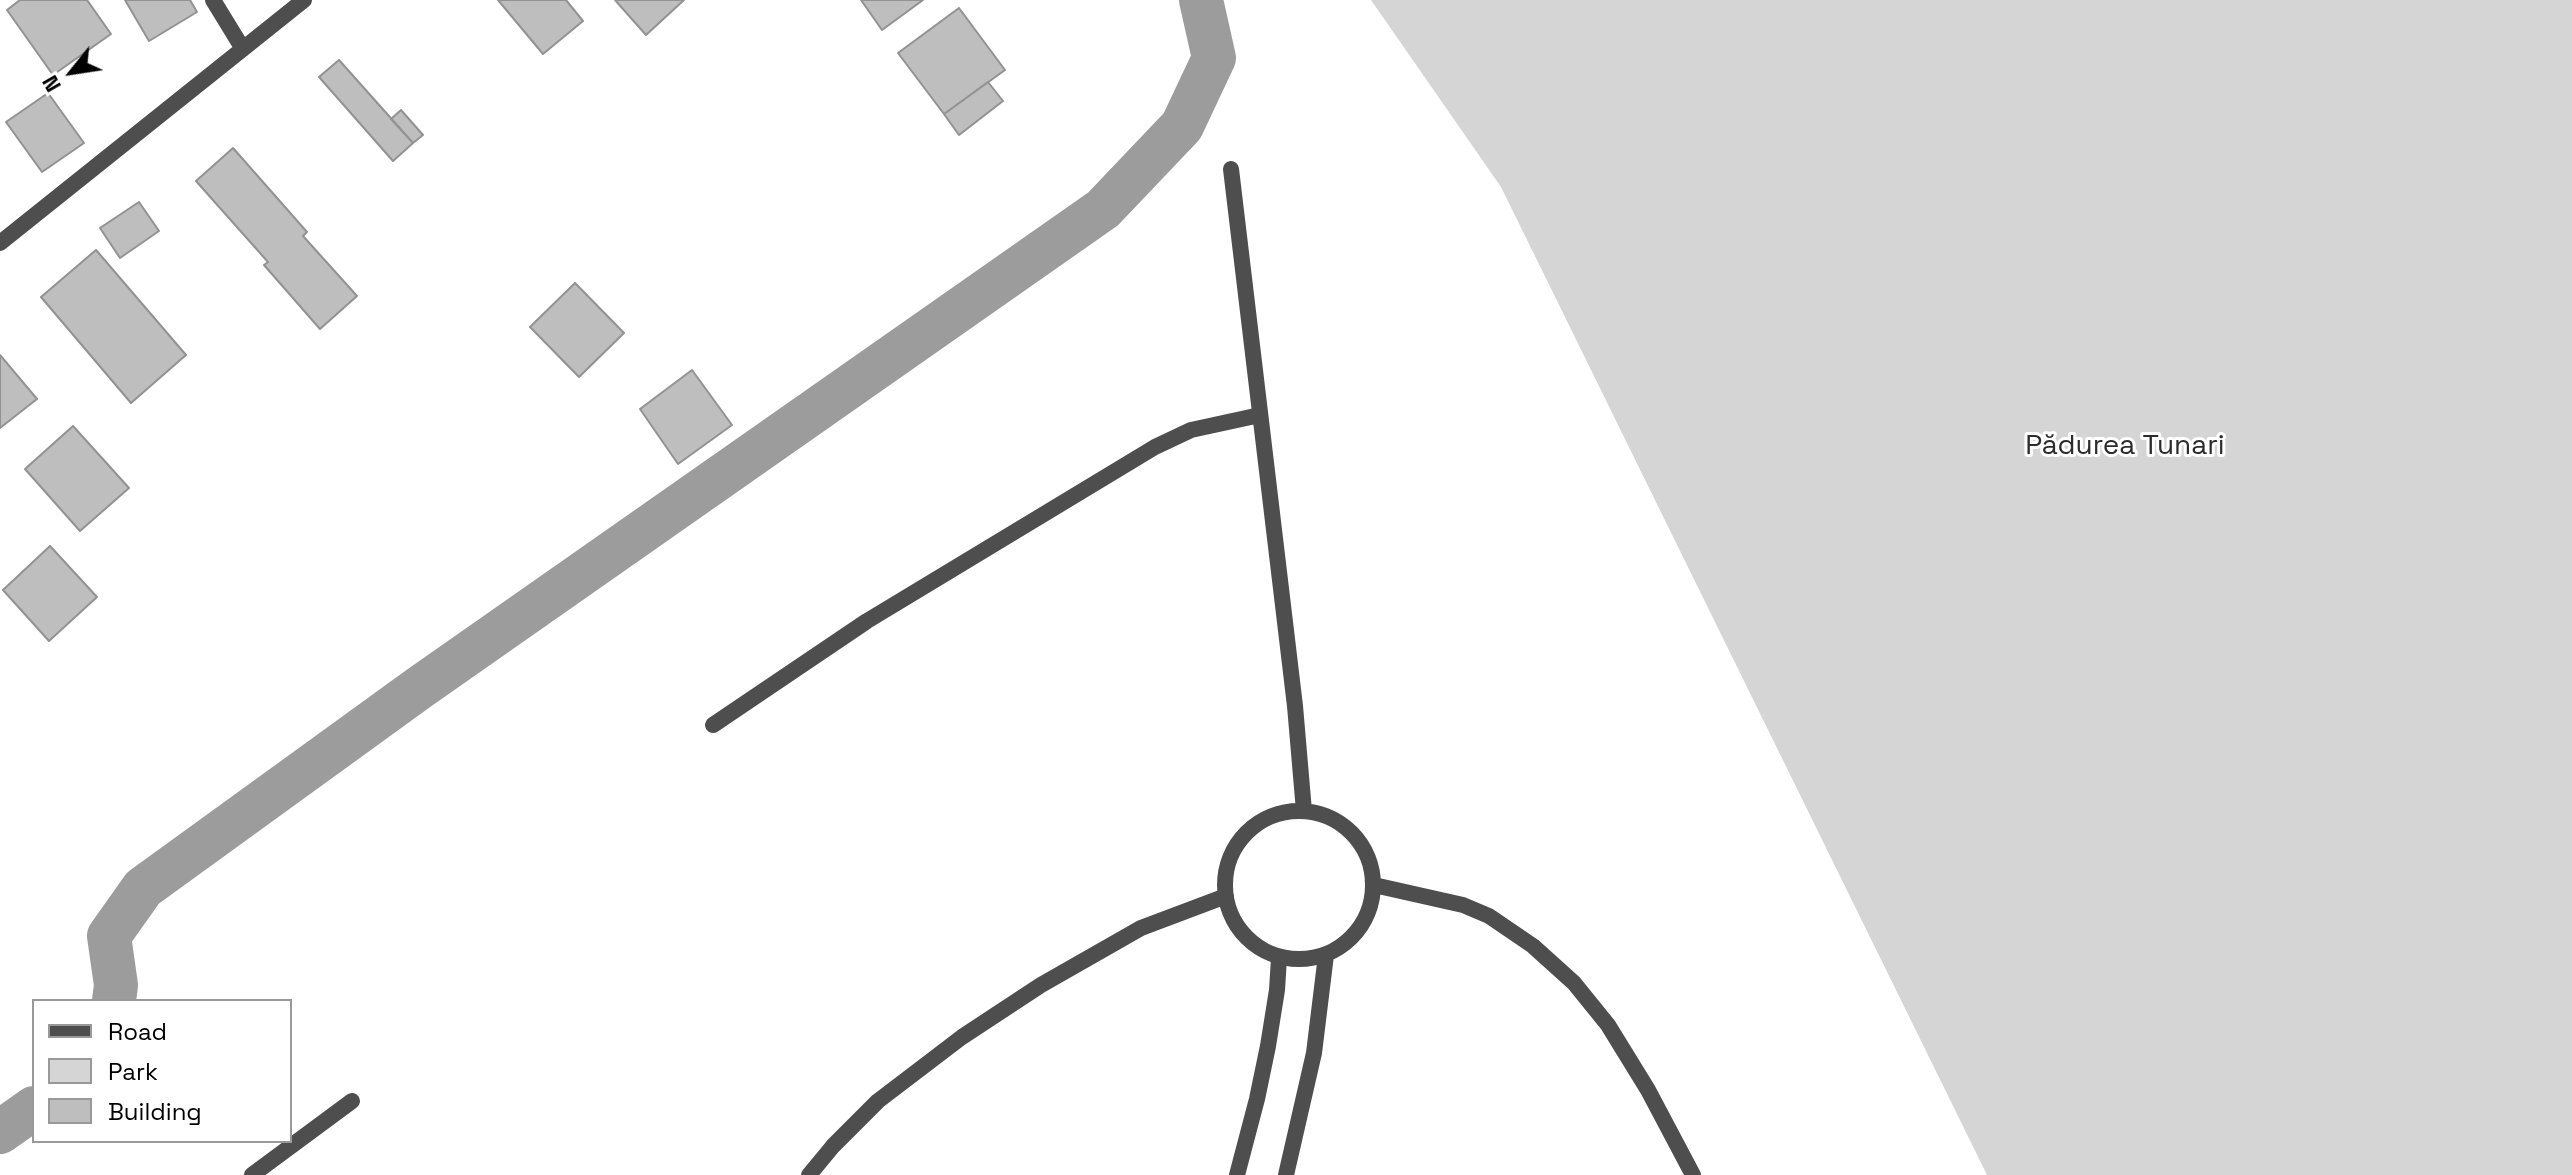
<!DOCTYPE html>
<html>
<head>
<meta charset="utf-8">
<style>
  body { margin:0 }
  #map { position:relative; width:2572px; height:1175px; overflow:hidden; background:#fff; font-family:"Space Grotesk",sans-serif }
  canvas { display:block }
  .legend { position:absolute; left:32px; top:999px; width:260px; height:144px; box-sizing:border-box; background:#fff; border:2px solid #999; margin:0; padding:10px 14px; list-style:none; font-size:24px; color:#000 }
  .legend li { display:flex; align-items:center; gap:16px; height:40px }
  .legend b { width:40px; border:2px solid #999 }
  .north { position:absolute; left:32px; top:32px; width:80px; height:80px; -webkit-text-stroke:6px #fff; paint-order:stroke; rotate:240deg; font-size:22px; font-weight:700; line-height:32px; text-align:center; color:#000 }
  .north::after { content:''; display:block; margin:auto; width:28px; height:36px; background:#000; clip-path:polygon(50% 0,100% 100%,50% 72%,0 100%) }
</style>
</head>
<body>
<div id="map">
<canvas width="2572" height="1175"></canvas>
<ul class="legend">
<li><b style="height:10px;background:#4e4e4e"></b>Road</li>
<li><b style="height:22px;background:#d5d5d5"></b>Park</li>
<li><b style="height:22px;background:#bebebe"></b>Building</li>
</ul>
<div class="north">N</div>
</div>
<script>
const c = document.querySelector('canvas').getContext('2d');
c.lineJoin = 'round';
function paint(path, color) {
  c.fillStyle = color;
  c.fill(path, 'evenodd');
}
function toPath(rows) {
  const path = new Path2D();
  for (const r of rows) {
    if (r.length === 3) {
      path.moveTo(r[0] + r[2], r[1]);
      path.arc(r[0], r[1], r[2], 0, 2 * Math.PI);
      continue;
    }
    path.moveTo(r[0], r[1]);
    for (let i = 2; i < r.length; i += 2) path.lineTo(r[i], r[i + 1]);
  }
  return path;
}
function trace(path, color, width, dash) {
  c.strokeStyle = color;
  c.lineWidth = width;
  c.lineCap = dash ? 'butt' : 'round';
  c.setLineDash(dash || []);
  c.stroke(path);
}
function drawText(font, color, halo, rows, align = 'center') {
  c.font = font + ' "Space Grotesk",sans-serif';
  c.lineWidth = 6;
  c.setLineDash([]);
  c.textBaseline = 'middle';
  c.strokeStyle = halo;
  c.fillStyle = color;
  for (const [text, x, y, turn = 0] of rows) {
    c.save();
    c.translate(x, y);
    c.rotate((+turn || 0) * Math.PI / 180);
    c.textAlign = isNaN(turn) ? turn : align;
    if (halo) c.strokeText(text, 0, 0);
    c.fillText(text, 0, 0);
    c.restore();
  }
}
const green = toPath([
  [1371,0,2572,0,2572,1175,1987,1175,1501,187]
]);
const canal = toPath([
  [114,1001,116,985,109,936,143,888,419,688,1103,209,1182,126,1214,58,1201,0],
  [0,1132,34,1108]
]);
const building = toPath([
  [20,0,87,0,111,34,53,75,7,10,20,0],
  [125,0,190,0,197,12,149,41,125,0],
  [498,0,566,0,583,21,543,54,498,0],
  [615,0,684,0,646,35,615,0],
  [861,0,923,0,882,30,861,0],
  [959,8,1005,70,944,114,898,53,959,8],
  [339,60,413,143,393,161,319,77,339,60],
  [988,82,1003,101,959,135,944,114,988,82],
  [48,93,84,143,42,172,6,122,48,93],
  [401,110,423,135,413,143,391,119,401,110],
  [233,148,307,232,303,236,357,296,320,329,264,265,268,262,196,181,233,148],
  [139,202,159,231,120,258,100,228,139,202],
  [96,250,186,355,131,403,41,297,96,250],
  [575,283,624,333,579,377,530,327,575,283],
  [0,355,37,399,0,428,0,355],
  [692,370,732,425,678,464,640,409,692,370],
  [73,426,129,488,80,531,25,469,73,426],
  [50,546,97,597,49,641,3,590,50,546]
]);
const street = toPath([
  [213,0,243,49],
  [1231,169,1295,706,1304,811],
  [0,243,304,0],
  [713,725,867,621,1155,447,1191,430,1260,415],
  [1299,885,74],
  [1374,885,1463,905,1489,916,1533,946,1574,983,1608,1025,1648,1090,1693,1175],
  [252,1175,352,1101],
  [809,1175,833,1146,878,1101,962,1037,1041,985,1141,928,1226,896],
  [1237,1175,1257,1099,1268,1046,1277,990,1279,958],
  [1286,1175,1314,1053,1326,955]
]);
const parkNames = [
  ["Pădurea Tunari",2125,446]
];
paint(green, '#d5d5d5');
trace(canal, '#9c9c9c', 44);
paint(building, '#bebebe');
trace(building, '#929292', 2);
trace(street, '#4e4e4e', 16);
drawText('28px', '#2c2c2c', '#fff', parkNames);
</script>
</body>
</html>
